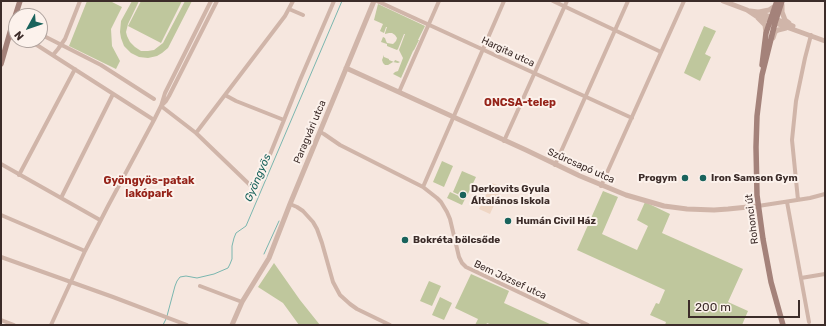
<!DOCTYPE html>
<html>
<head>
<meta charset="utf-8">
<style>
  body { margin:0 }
  #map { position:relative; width:826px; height:326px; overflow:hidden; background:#f6e7df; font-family:Rubik,sans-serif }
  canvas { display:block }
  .frame { position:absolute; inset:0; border:2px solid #3c2c29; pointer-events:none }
  .north { position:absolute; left:8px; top:8px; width:40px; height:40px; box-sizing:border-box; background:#fcf2ec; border:1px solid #afa39e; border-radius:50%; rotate:230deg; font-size:11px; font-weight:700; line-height:16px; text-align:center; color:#3c2c29 }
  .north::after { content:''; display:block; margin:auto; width:14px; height:18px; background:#19635c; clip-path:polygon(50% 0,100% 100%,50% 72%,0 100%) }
  .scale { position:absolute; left:688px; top:300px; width:112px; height:18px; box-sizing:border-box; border:2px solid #3c2c29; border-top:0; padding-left:5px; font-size:12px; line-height:14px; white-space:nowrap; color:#3c2c29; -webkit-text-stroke:3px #fcf2ec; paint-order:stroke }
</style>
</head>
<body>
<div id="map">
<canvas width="826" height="326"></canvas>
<div class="frame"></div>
<div class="north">N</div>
<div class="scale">200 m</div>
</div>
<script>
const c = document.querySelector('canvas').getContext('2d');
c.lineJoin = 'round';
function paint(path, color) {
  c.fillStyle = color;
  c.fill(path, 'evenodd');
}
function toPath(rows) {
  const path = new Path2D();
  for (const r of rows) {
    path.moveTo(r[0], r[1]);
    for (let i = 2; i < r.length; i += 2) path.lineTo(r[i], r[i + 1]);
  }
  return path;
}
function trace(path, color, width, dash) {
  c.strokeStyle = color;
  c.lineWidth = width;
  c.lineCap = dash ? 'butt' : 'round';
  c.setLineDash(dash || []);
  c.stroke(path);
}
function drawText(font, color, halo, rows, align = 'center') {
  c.font = font + ' Rubik,sans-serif';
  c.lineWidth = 4;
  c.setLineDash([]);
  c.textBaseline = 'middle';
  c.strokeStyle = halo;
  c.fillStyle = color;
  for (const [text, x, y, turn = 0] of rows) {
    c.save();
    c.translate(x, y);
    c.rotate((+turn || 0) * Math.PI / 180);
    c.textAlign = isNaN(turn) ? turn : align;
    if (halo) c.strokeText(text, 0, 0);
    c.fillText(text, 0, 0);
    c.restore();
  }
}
const green = toPath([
  [87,1,110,1,122,7,111,29,112,46,120,61,116,69,69,46],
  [132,1,139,1,128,24,126,32,127,36,130,42,135,47,141,51,148,51,154,50,163,43,185,1,192,1,168,48,162,53,157,56,148,58,139,57,131,53,124,46,121,38,120,32,121,21],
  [141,1,182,1,161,43,128,26],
  [378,4,425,26,418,40,419,40,414,50,413,51,401,78,393,74,395,72,398,71,403,58,399,50,405,34,404,34,398,49,397,50,387,46,387,44,381,42,383,37,385,38,386,41,387,43,393,44,396,41,397,38,395,35,392,33,389,33,385,34,385,33,387,27,386,27,384,33,380,31,383,24,374,20],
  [704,26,716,31,705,54,711,57,700,81,684,73],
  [384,55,384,57,389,59,389,60,394,62,395,60,400,62,398,63,393,62,388,65,385,65,383,63,382,60],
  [442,161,453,166,444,187,433,182],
  [462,171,476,177,466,198,453,192],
  [603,191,618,197,602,234,637,250,648,226,637,220,645,202,670,214,662,233,743,269,728,302,748,311,742,325,665,325,666,322,650,315,656,303,659,304,665,290,577,250],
  [450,192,465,199,462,205,447,198],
  [274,263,300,300,320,325,299,325,283,303,258,287],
  [471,274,509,291,504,303,552,325,492,325,487,323,486,325,475,325,478,319,455,308],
  [429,281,441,286,432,306,420,301],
  [440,297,452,303,444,320,432,315]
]);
const plaza = toPath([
  [492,183,502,187,490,214,479,209]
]);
const stream = toPath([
  [264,254,279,221],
  [167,316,175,286,177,281,180,277,186,276,197,278,214,274,228,268,230,264,232,259,232,246,234,238,236,233,246,226,342,1],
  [163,325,166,319]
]);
const minor = toPath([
  [377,1,632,118],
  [553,1,661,52],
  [289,9,303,15],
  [40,34,101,65,154,99],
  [9,39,16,35],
  [29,40,154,120],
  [53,55,58,49,65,39,80,1],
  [399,92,439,1],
  [225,95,236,101,284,120],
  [161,106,196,133,250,185,255,187,258,184,284,120,300,80,334,1],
  [161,106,166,101,169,96,217,1],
  [320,132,324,134,340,145,423,187,437,198,441,202,447,212,450,219,459,257,462,263,466,267,588,325],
  [196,133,285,16,293,1],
  [504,141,567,1],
  [1,164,100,220],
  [555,165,628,1],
  [19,175,75,69],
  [601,186,684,1],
  [423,187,504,1],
  [61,198,113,94],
  [798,200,792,140,796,101,805,58,811,35],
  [787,202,809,322],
  [290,204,297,207,303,211,313,222,317,229,322,243,333,282,340,295,350,304,357,309,390,325],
  [758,206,810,198,825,194],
  [1,215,85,251],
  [1,257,113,297,187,325],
  [801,278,825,274],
  [200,286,242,302],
  [1,320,14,325],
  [51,325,85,251,108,206,154,120,161,106,165,93,211,1]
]);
const tertiary = toPath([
  [723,1,747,10,756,16,825,41],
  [782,5,782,12,785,20,789,23],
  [750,11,758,12,793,26],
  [759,12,769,10,775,6],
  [758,18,765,25,766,33],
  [773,38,775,32,778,30,786,28],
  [346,68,526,150,580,176,626,195,664,206,687,209,714,210,728,209,758,206],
  [232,325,242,302,269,258,290,204,374,1]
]);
const secondary = toPath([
  [782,1,775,23,762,75,757,116,756,147,757,195,763,239,771,282,783,325],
  [1,64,11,29,20,1],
  [762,65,766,33,770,21,777,1]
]);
const markers = [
  [685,178,4,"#19635c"],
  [703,178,4,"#19635c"],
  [463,195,4,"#19635c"],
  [508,221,4,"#19635c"],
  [405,240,4,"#19635c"]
];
const streetNames = [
  ["Hargita utca",508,52,25],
  ["Paragvári utca",310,132,-67],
  ["Szűrcsapó utca",581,166,24],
  ["Rohonci út",752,219,-97],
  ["Bem József utca",510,280,25]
];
const poiNames = [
  ["Progym",677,178,"right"],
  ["Iron Samson Gym",711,178],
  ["Derkovits Gyula",471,189],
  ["Általános Iskola",471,201],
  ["Humán Civil Ház",516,221],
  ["Bokréta bölcsőde",413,240]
];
const neighbourhoodNames = [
  ["ONCSA-telep",520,103],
  ["Gyöngyös-patak",149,181],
  ["lakópark",149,194]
];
const waterNames = [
  ["Gyöngyös",258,178,-67]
];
paint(green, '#bfc79d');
paint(plaza, '#efd6c4');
trace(stream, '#7ab6af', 1);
trace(minor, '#d0b5a9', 4);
trace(tertiary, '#d0b5a9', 5);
trace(secondary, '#a4827a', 5.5);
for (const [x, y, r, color] of markers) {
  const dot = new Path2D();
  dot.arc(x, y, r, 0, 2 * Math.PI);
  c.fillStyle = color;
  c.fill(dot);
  trace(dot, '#fcf2ec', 1.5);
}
drawText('10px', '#3c2c29', '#fcf2ec', streetNames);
drawText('bold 10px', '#3c2c29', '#fcf2ec', poiNames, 'left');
drawText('bold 11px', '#952319', '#fcf2ec', neighbourhoodNames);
drawText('italic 11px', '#19635c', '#fcf2ec', waterNames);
</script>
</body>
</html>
